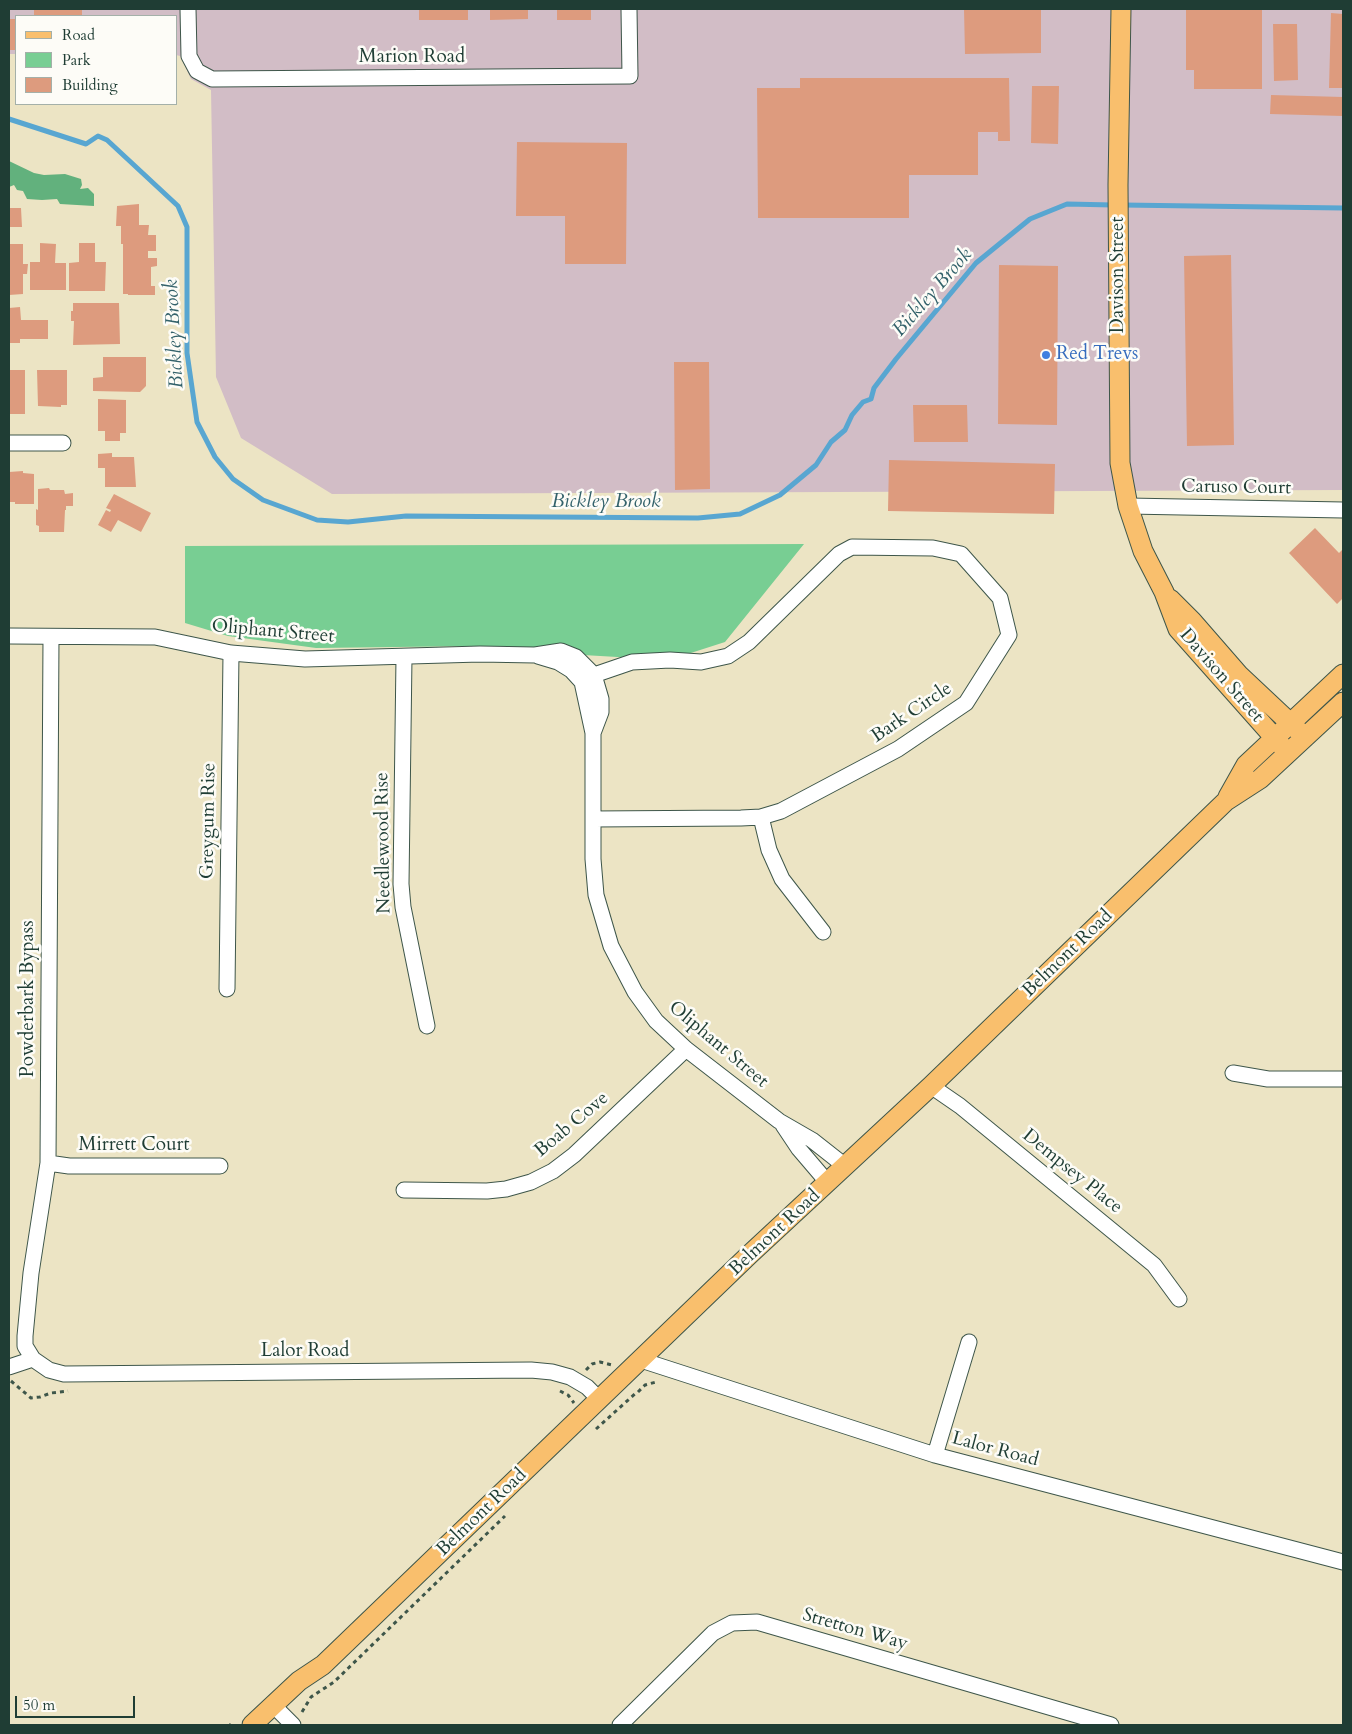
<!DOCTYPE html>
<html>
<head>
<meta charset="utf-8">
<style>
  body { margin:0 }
  #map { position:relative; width:1352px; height:1734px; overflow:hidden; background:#ece4c4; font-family:Cardo,serif }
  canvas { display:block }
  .frame { position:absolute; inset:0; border:10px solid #1f3d34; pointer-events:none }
  .legend { position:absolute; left:15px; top:15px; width:162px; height:90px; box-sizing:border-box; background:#fdfcf7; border:1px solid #a4b0a9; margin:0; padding:6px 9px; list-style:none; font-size:15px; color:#1f3d34 }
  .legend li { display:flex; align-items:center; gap:10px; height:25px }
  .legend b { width:25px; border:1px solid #a4b0a9 }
  .scale { position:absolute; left:15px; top:1696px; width:120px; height:22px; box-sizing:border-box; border:2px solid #1f3d34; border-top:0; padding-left:6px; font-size:15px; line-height:18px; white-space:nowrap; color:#1f3d34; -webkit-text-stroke:4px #fdfcf7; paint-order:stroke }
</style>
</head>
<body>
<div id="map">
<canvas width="1352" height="1734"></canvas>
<div class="frame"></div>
<ul class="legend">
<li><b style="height:6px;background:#f9bf6d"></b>Road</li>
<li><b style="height:14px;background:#78ce93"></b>Park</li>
<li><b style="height:14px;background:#dd9b7e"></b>Building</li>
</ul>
<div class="scale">50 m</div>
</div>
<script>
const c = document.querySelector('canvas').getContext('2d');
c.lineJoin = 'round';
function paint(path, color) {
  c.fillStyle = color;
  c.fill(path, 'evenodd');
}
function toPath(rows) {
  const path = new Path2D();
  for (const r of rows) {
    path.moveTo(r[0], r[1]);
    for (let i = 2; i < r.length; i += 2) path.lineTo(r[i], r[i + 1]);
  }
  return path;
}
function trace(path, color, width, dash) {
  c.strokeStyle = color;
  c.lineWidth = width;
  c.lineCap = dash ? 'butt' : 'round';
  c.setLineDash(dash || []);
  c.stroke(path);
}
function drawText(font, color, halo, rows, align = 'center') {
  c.font = font + ' Cardo,serif';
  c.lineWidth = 5;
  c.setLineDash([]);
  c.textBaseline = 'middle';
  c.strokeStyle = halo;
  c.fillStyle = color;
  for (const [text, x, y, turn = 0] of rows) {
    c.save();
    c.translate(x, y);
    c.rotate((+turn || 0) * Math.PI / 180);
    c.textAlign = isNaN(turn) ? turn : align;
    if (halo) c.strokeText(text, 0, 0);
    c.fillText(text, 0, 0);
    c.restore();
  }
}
const industrial = toPath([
  [9,9,1343,9,1343,490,332,494,241,438,216,377,211,90,191,79,180,56,176,55,176,16,16,16,16,54,9,54]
]);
const green = toPath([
  [804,544,725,642,669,660,583,655,477,646,316,648,228,636,185,623,185,546]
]);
const forest = toPath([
  [9,161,34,173,44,175,65,174,81,179,82,185,80,189,88,188,94,194,94,206,60,204,57,199,42,200,27,199,23,191,17,190,14,185,9,187]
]);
const stream = toPath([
  [9,119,86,144,98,136,107,140,178,206,187,227,187,353,197,422,215,457,233,479,263,500,317,520,348,522,406,516,698,518,740,514,780,495,816,465,831,442,845,430,852,415,863,402,871,399,874,388,896,359,976,263,1030,219,1067,204,1113,205],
  [1122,205,1343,208]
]);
const building = toPath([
  [34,9,82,9,82,16,34,16],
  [419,9,468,9,468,20,419,20],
  [490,9,528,9,528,19,490,20],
  [557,9,591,9,591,20,557,20],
  [964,9,1041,9,1041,53,965,54],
  [1186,10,1262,10,1262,89,1194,89,1194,70,1186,70],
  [1331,13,1343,14,1343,88,1329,88],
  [9,19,16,19,16,50,9,50],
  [1273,24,1297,24,1298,80,1274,81],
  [800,78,1009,78,1010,141,998,141,998,132,978,132,978,175,909,175,909,218,758,218,757,88,800,88],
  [1032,86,1059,86,1058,144,1031,143],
  [1271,95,1343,97,1343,116,1270,114],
  [517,142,627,143,626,264,565,264,565,216,516,216],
  [139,204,139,225,149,225,148,235,156,235,156,251,148,251,148,258,157,258,157,266,151,267,151,286,155,286,155,295,128,295,128,294,123,294,123,244,121,244,121,226,116,226,117,206],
  [9,208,21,208,22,227,9,227],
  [40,243,56,244,55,263,66,263,66,290,30,290,30,262,40,262],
  [79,243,95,243,95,262,106,262,105,291,69,291,69,263,79,262],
  [9,244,23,244,23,264,28,264,27,274,23,274,23,294,9,295],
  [1231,255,1234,445,1187,446,1184,256],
  [999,265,1058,266,1057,425,998,424],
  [73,303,119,303,120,344,73,345,74,321,71,321,71,311,73,311],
  [20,307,21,320,48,320,48,339,20,339,20,343,9,343,9,308],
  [103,357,146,357,146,386,140,392,93,391,93,378,103,377],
  [674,362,709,362,710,489,675,490],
  [9,370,25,370,25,414,9,414],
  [37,370,67,370,67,405,61,405,61,407,38,406],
  [98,399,126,400,126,433,120,433,120,441,105,441,105,431,98,431],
  [913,405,967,405,968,442,914,442],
  [112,453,112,457,134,457,136,487,105,487,105,468,98,468,98,454],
  [889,460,1055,464,1054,514,888,511],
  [23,471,23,473,34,474,34,504,15,504,15,502,9,502,9,472],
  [49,488,50,490,64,490,65,494,73,493,73,506,66,506,66,510,65,510,64,532,39,532,39,526,36,525,36,509,38,510,38,489],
  [114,494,151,513,141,532,118,520,111,532,98,525,106,510,110,512,111,510,106,508],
  [1315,528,1339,553,1343,549,1343,598,1337,604,1289,553]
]);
const path = toPath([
  [586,1370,592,1364,600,1362,612,1365],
  [11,1381,31,1398,40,1397,51,1393,68,1391],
  [560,1391,568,1395,574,1403],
  [638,1392,645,1385,656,1382],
  [596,1429,637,1392],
  [302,1712,311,1697,334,1682,505,1516],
  [230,1725,231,1724]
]);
const minor = toPath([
  [188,9,189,56,197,71,212,79,630,76,629,9],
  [9,443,63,443],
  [1128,506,1343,510],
  [9,636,155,637,231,653,305,659,480,654,535,655,561,651,576,657,594,675,601,699,601,712,593,733],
  [538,656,558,662,571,670,582,682,593,733,593,859,596,895,611,946,635,992,656,1021,686,1049,779,1121,812,1140,845,1166],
  [404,657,401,884,403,907,427,1026],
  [582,682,594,675,632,662,670,660,701,662,728,656,749,642,839,554,852,547,933,548,961,554,1000,598,1009,635,966,703,898,749,781,811,761,817,741,818,593,819],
  [761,817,769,850,782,879,823,932],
  [227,989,231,653],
  [1233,1073,1268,1079,1343,1079],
  [931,1086,960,1106,1154,1265,1179,1299],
  [783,1125,799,1149,828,1183],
  [48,1163,69,1166,220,1166],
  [404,1190,487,1191,506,1189,531,1182,553,1171,574,1155,686,1049],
  [33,1359,25,1346,25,1336,31,1273,48,1163,51,637],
  [641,1360,935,1455,1343,1562],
  [9,1367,33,1359,49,1370,64,1374,531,1370,552,1372,570,1377,587,1387,599,1399],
  [935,1455,969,1342],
  [273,1705,293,1725],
  [620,1725,713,1633,732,1623,757,1622,1111,1725]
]);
const major = toPath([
  [1121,9,1118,185,1120,463,1128,506,1143,551,1164,592,1178,629,1288,753],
  [1170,599,1192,621,1239,675,1305,737],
  [1228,797,1246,765,1343,674],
  [252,1725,299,1681,323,1665,749,1255,931,1086,1226,801,1260,779,1343,702]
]);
const markers = [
  [1046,355,5,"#3f7fe0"]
];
const streetNames = [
  ["Marion Road",412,58],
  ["Davison Street",1119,275,-90],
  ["Caruso Court",1236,488,1],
  ["Oliphant Street",273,632,5],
  ["Davison Street",1221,676,49],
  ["Bark Circle",912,713,-34],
  ["Greygum Rise",209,821,-89],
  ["Needlewood Rise",384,843,-91],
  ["Belmont Road",1068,954,-44],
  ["Powderbark Bypass",29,999,-90],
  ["Oliphant Street",718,1045,40],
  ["Boab Cove",572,1125,-40],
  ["Mirrett Court",134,1146],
  ["Dempsey Place",1072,1172,39],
  ["Belmont Road",775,1233,-43],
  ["Lalor Road",305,1352],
  ["Lalor Road",995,1450,15],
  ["Belmont Road",482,1513,-44],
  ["Stretton Way",855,1630,16]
];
const shopNames = [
  ["Red Trevs",1056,355]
];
const waterNames = [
  ["Bickley Brook",933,293,-49],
  ["Bickley Brook",175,334,-93],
  ["Bickley Brook",606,502]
];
paint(industrial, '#d2bdc6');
paint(green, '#78ce93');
paint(forest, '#62b17d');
trace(stream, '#58a6d1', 5);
paint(building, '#dd9b7e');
trace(minor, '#3e564a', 17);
trace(major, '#3e564a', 21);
trace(path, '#3e564a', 3, [4, 4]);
trace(minor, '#fff', 15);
trace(major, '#f9bf6d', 19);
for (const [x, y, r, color] of markers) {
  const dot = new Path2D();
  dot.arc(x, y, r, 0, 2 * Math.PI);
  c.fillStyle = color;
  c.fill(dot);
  trace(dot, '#fdfcf7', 2);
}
drawText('19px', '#1f3d34', '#fdfcf7', streetNames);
drawText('19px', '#366cbe', '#fdfcf7', shopNames, 'left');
drawText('italic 20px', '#33626b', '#fdfcf7', waterNames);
</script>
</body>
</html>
